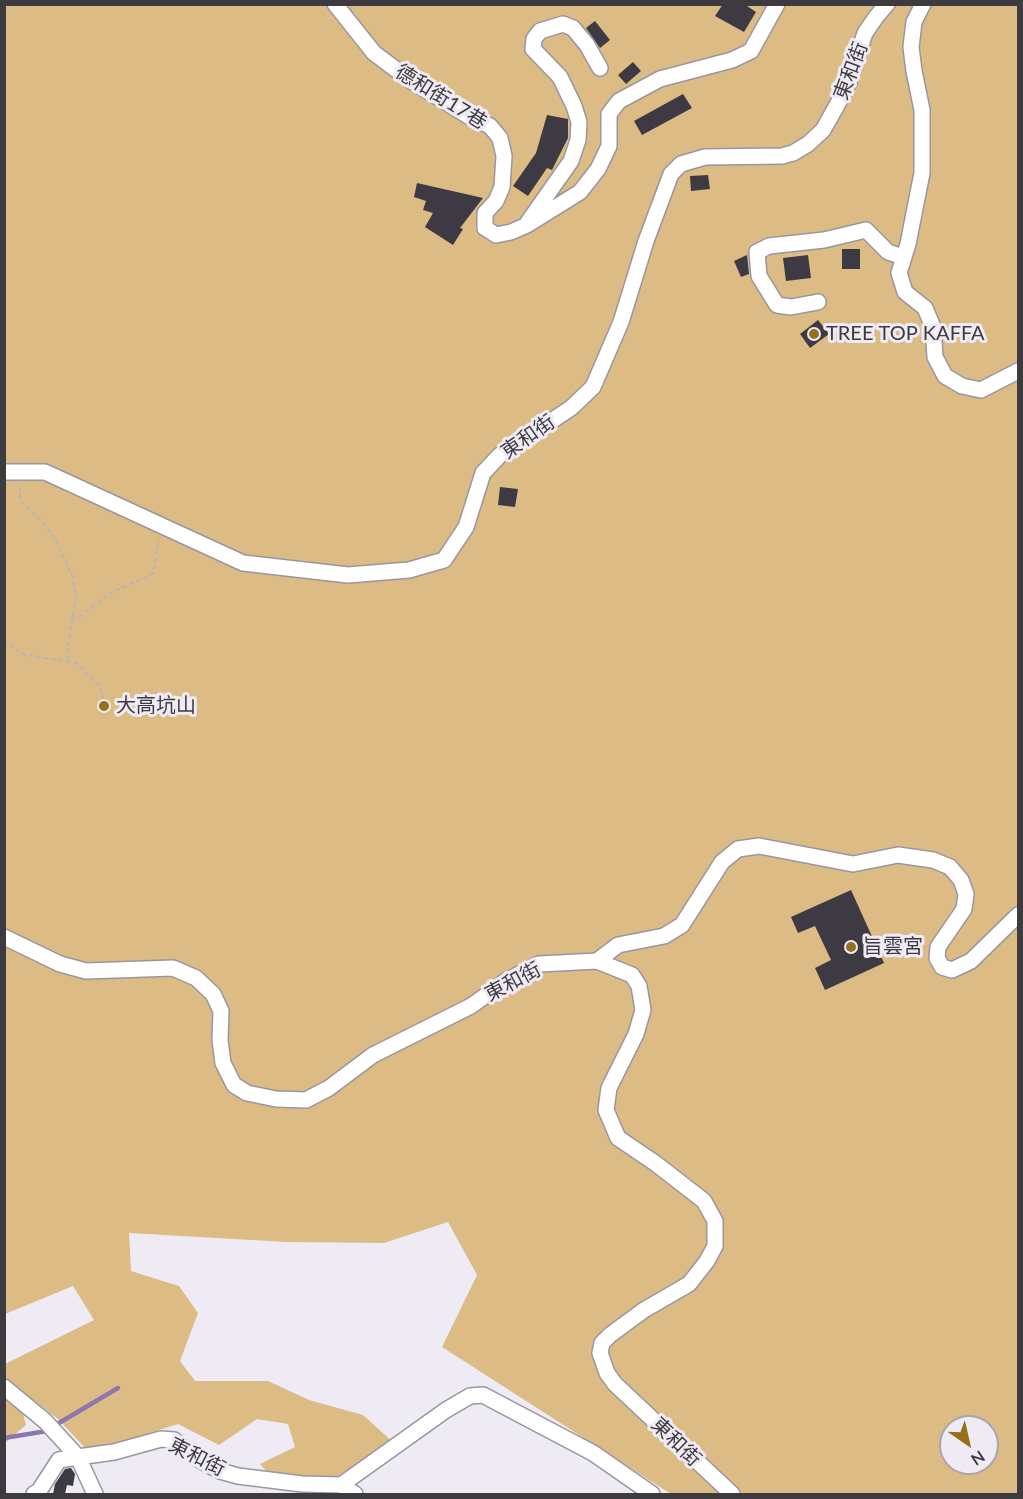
<!DOCTYPE html>
<html>
<head>
<meta charset="utf-8">
<style>
  body { margin:0 }
  #map { position:relative; width:1023px; height:1499px; overflow:hidden; background:#efebf5; font-family:Lato,sans-serif }
  canvas { display:block }
  .frame { position:absolute; inset:0; border:6px solid #3d3b3f; pointer-events:none }
  .north { position:absolute; left:939px; top:1415px; width:60px; height:60px; box-sizing:border-box; background:#efebf5; border:2px solid #a8a5ac; border-radius:50%; rotate:146deg; font-size:16px; font-weight:700; line-height:24px; text-align:center; color:#3d3b3f }
  .north::after { content:''; display:block; margin:auto; width:21px; height:27px; background:#97701b; clip-path:polygon(50% 0,100% 100%,50% 72%,0 100%) }
</style>
</head>
<body>
<div id="map">
<canvas width="1023" height="1499"></canvas>
<div class="frame"></div>
<div class="north">N</div>
</div>
<script>
const c = document.querySelector('canvas').getContext('2d');
c.lineJoin = 'round';
function paint(path, color) {
  c.fillStyle = color;
  c.fill(path, 'evenodd');
}
function toPath(rows) {
  const path = new Path2D();
  for (const r of rows) {
    path.moveTo(r[0], r[1]);
    for (let i = 2; i < r.length; i += 2) path.lineTo(r[i], r[i + 1]);
  }
  return path;
}
function trace(path, color, width, dash) {
  c.strokeStyle = color;
  c.lineWidth = width;
  c.lineCap = dash ? 'butt' : 'round';
  c.setLineDash(dash || []);
  c.stroke(path);
}
function drawText(font, color, halo, rows, align = 'center') {
  c.font = font + ' Lato,"Noto Sans TC",sans-serif';
  c.lineWidth = 6;
  c.setLineDash([]);
  c.textBaseline = 'middle';
  c.strokeStyle = halo;
  c.fillStyle = color;
  for (const [text, x, y, turn = 0] of rows) {
    c.save();
    c.translate(x, y);
    c.rotate((+turn || 0) * Math.PI / 180);
    c.textAlign = isNaN(turn) ? turn : align;
    if (halo) c.strokeText(text, 0, 0);
    c.fillText(text, 0, 0);
    c.restore();
  }
}
const green = toPath([
  [5,5,1018,5,1018,1494,671,1494,442,1347,477,1275,448,1222,384,1243,286,1242,129,1233,131,1271,179,1286,198,1313,180,1361,195,1381,268,1381,309,1400,363,1415,394,1443,345,1473,331,1479,270,1475,260,1464,295,1447,288,1424,257,1419,219,1445,178,1424,89,1452,58,1419,5,1378,5,1364,94,1320,73,1286,5,1314],
  [951,1427,987,1427,987,1463,951,1463],
  [4,1393,20,1402,26,1425,5,1443]
]);
const stream = toPath([
  [59,1423,118,1388],
  [4,1438,47,1431]
]);
const building = toPath([
  [723,4,744,4,756,12,744,32,715,16],
  [595,21,610,40,600,48,586,28],
  [633,62,641,71,626,84,618,75],
  [683,94,692,108,642,135,634,121],
  [547,115,568,119,568,138,552,170,547,168,528,196,513,186,536,153],
  [708,175,710,189,691,191,690,176],
  [417,183,483,198,460,228,463,229,453,245,425,227,433,213,423,210,426,201,414,197],
  [842,249,860,249,860,269,842,269],
  [747,255,749,274,741,277,734,261],
  [808,255,811,278,786,281,783,258],
  [818,320,829,334,810,348,800,334],
  [500,487,518,489,515,507,498,505],
  [851,890,884,963,825,990,815,968,831,960,815,926,798,933,791,917],
  [71,1468,75,1474,73,1486,67,1485,65,1494,53,1494,55,1484,65,1469]
]);
const path = toPath([
  [20,487,20,500,40,519,56,540,73,577,76,598,68,645,68,662],
  [72,618,79,617,111,593,153,574,159,539],
  [4,640,22,654,76,663,101,688,104,706]
]);
const minor = toPath([
  [335,4,374,53,410,80,470,117,490,126,500,138,504,156,502,187,496,201,485,213,485,228,496,235,511,232,527,225,580,192,598,169,609,146,609,114,619,101,660,79,732,60,751,51,777,4],
  [923,4,914,22,911,47,914,71,922,110,922,173,908,244,899,273,905,292,925,308,933,327,935,357,945,376,962,386,981,390,1018,371],
  [528,222,571,161,578,140,579,122,574,106,560,77,533,49,534,39,540,31,563,24,573,28,587,45,600,68],
  [818,302,791,307,777,305,759,276,757,252,769,246,824,240,866,230,888,252,903,257],
  [4,472,45,472,243,563,348,575,409,570,444,560,466,527,483,473,500,455,571,408,593,387,621,322,646,241,671,174,681,164,705,157,782,156,793,153,808,144,823,130,836,107,849,82,865,33,876,17,887,4],
  [4,937,60,964,86,971,173,968,196,978,213,994,221,1011,220,1040,223,1063,234,1085,247,1093,276,1099,306,1100,329,1088,373,1055,471,1006,506,981,539,964,597,961,632,975,639,986,643,1010,636,1034,609,1088,606,1110,618,1138,655,1163,704,1201,715,1221,715,1246,707,1261,689,1284,644,1310,610,1335,602,1343,600,1353,607,1373,615,1384,732,1494],
  [597,961,618,945,664,936,682,925,722,862,738,849,759,846,853,864,898,855,933,860,950,867,961,880,966,894,964,909,938,947,937,958,942,967,952,970,971,961,1018,915],
  [4,1387,45,1421,78,1457,114,1452,161,1439,174,1440,198,1459,220,1471,238,1476,302,1484,341,1485,446,1410,470,1396,483,1395,593,1453,652,1494],
  [341,1485,355,1494],
  [34,1494,39,1491,59,1460,78,1457,95,1494]
]);
const markers = [
  [814,334,6,"#97701b"],
  [104,706,6,"#97701b"],
  [851,947,6,"#97701b"]
];
const streetNames = [
  ["東和街",851,71,-69],
  ["德和街17巷",441,97,32],
  ["東和街",528,437,-35],
  ["東和街",513,982,-28],
  ["東和街",676,1442,44],
  ["東和街",197,1457,27]
];
const poiNames = [
  ["TREE TOP KAFFA",826,334],
  ["大高坑山",116,706],
  ["旨雲宮",863,947]
];
paint(green, '#dcbc84');
trace(stream, '#8e76af', 4.5);
paint(building, '#3d3a43');
trace(minor, '#99969f', 18);
trace(path, '#b7b3bc', 2, [4.5, 3]);
trace(minor, '#fff', 15);
for (const [x, y, r, color] of markers) {
  const dot = new Path2D();
  dot.arc(x, y, r, 0, 2 * Math.PI);
  c.fillStyle = color;
  c.fill(dot);
  trace(dot, '#efebf5', 2);
}
drawText('20px', '#3d3b3f', '#efebf5', streetNames);
drawText('20px', '#3d3b3f', '#efebf5', poiNames, 'left');
</script>
</body>
</html>
